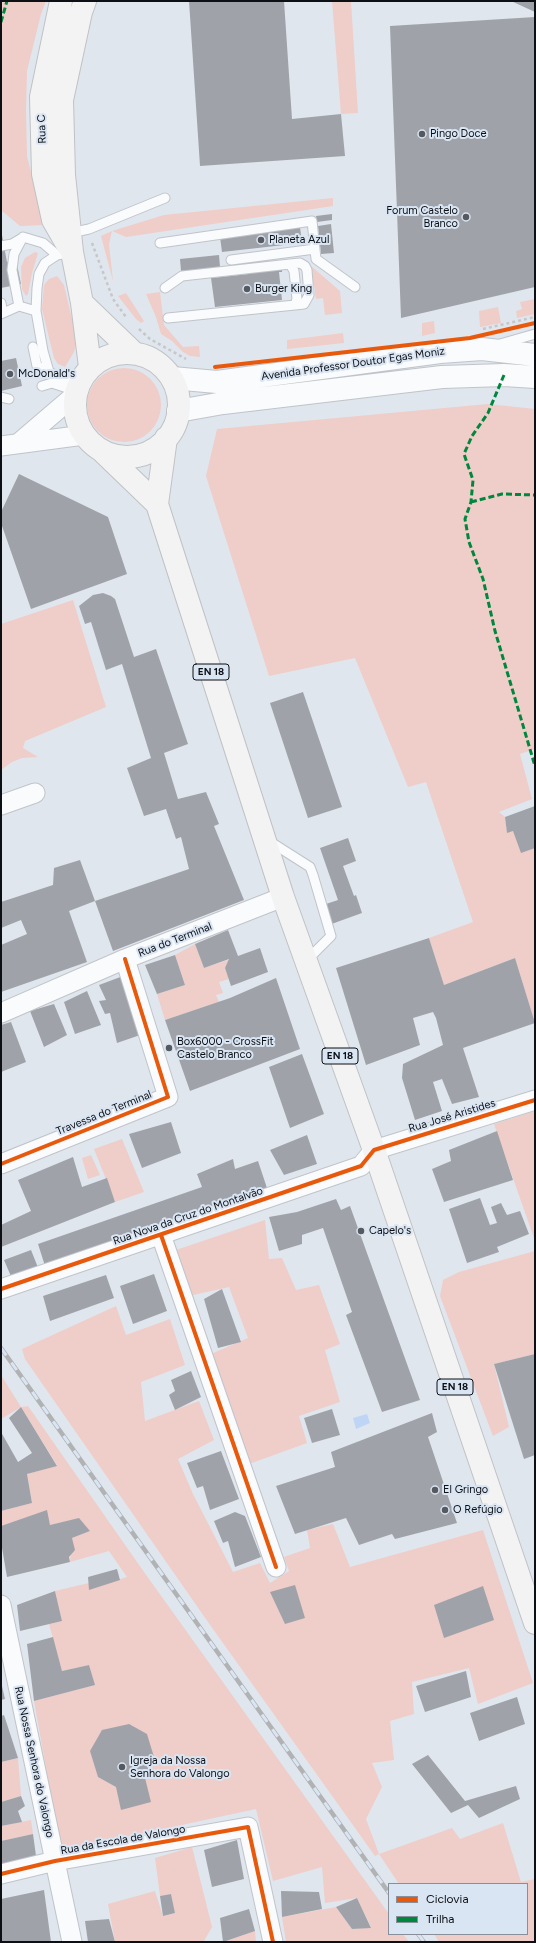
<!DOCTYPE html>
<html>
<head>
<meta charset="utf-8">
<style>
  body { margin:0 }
  #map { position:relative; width:536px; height:1943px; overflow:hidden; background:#e0e6ed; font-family:Figtree,sans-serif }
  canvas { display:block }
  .frame { position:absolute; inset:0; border:2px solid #0c0f14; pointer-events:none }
  .legend { position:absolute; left:388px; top:1883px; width:140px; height:52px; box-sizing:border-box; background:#dae5f3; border:1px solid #888f9a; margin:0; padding:5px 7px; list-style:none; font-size:12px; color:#0c0f14 }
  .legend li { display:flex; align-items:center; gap:8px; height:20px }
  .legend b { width:20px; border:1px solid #888f9a }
</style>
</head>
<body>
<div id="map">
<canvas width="536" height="1943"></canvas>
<div class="frame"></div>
<ul class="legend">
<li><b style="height:5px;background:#e8590c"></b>Ciclovia</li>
<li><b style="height:5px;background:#00873e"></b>Trilha</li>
</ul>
</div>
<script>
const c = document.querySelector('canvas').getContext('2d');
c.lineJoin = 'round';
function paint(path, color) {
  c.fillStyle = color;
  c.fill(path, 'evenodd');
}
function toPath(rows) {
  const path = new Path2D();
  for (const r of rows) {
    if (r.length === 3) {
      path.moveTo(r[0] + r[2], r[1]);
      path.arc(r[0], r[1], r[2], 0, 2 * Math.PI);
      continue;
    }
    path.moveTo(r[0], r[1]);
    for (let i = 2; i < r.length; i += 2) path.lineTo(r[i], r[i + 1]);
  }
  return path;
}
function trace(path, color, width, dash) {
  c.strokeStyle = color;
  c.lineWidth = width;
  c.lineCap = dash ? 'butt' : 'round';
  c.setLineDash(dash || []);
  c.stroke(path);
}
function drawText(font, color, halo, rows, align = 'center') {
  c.font = font + ' Figtree,sans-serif';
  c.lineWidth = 4;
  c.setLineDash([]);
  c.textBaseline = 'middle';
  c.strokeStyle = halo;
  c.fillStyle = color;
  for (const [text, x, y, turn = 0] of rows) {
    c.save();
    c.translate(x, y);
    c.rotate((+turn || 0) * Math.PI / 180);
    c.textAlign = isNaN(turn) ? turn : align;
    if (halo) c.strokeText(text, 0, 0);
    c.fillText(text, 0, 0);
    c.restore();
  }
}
const green = toPath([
  [1,1,46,1,41,14,27,71,26,110,27,156,44,225,20,226,1,210],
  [332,1,351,1,358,113,341,114],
  [333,198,333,206,126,237,112,231,109,244,113,281,101,236,112,231,164,215],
  [35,252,38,253,32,273,28,294,26,296,22,289,21,267,25,258],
  [311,266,340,291,342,313,325,315,323,298,316,299],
  [57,276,64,285,71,315,76,327,77,339,74,352,65,367,58,364,54,358,42,309,44,285,49,279],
  [160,292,164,325,183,347,199,346,200,357,190,356,183,352,172,341,161,334,156,317,146,294],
  [126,293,144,321,141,323,136,319,118,296],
  [535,299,535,314,517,318,516,311,522,309,520,302],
  [498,307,501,323,480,327,479,311],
  [434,321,435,333,422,336,422,323],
  [343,333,344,343,287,349,287,340],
  [124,405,37],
  [488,404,535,409,535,749,520,754,532,799,499,812,505,817,507,832,513,831,535,848,535,1024,515,958,444,985,429,938,473,922,426,782,408,787,355,658,269,676,206,476,217,429],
  [73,600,106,707,25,741,23,748,38,757,22,758,12,762,1,770,1,624],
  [195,944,204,968,231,959,225,968,229,979,219,982,223,993,216,995,219,1002,165,1020,157,994,185,985,175,955],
  [535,1111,535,1241,494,1124],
  [122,1139,144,1192,115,1202,94,1149],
  [91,1155,100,1175,88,1179,82,1158],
  [265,1220,269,1259,282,1258,296,1290,319,1285,340,1344,325,1350,340,1402,299,1416,307,1443,249,1464,211,1354,248,1338,229,1287,189,1296,173,1251],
  [535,1251,535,1354,494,1364,509,1427,493,1436,440,1296,443,1280,459,1272],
  [116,1306,126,1335,170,1319,185,1365,141,1382,145,1421,199,1401,214,1440,178,1459,193,1494,233,1572,260,1563,270,1583,289,1571,284,1557,310,1548,307,1530,333,1524,350,1567,483,1530,533,1683,478,1704,469,1668,412,1682,414,1714,390,1721,394,1760,372,1763,382,1787,366,1819,379,1854,452,1828,460,1839,503,1823,521,1882,535,1879,535,1942,439,1942,434,1934,527,1934,527,1884,399,1884,379,1854,375,1856,208,1622,25,1359,22,1349],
  [1,1375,21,1407,28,1406,144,1572,389,1914,389,1934,403,1934,409,1942,286,1942,282,1917,336,1907,352,1929,371,1927,357,1898,325,1903,322,1867,273,1881,256,1809,61,1851,34,1701,94,1685,89,1665,62,1671,49,1624,62,1621,55,1591,89,1583,89,1589,127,1577,109,1551,70,1562,72,1538,90,1531,79,1519,50,1525,46,1511,1,1526,1,1511,32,1503,27,1474,57,1465,21,1407,1,1419],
  [18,1758,21,1796,1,1802,1,1762],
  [31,1820,33,1834,1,1841,1,1826],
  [192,1847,212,1927,204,1941,223,1942,255,1931,256,1942,115,1942,108,1904,155,1891,163,1916,175,1913,171,1894,160,1896,155,1858]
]);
const water = toPath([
  [367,1414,370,1423,356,1429,353,1418]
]);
const building = toPath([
  [189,1,284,1,292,119,341,114,345,156,200,166],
  [511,1,535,1,535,12],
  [535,17,535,287,401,318,390,26],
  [332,214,332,220,317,222,316,216],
  [331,224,334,253,321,254,318,226],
  [300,227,302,243,222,252,220,237],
  [2,235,7,262,16,260,21,284,1,288],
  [219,255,220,267,181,271,180,259],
  [282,267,282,272,279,272,282,300,215,307,211,278,248,274,247,271],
  [16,358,22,386,1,391,1,361],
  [19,474,108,517,127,574,31,609,1,523,1,512],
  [103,593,111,596,115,599,134,657,156,649,188,744,164,753,178,799,206,792,219,824,214,826,244,900,113,951,95,901,189,869,181,837,176,839,166,809,144,816,127,768,151,758,122,664,106,670,91,622,85,624,79,606,93,595],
  [303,692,342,807,308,818,270,703],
  [535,806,535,848,521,853,513,831,507,833,505,817],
  [348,838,356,861,343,866,354,896,356,895,362,913,326,926,320,906,338,900,320,848],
  [80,860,95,901,69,911,87,962,1,992,1,945,27,934,21,920,1,928,1,902,53,885,54,868],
  [228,930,238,956,260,948,268,972,231,986,225,968,229,959,204,968,195,944],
  [429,938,444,985,515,958,535,1023,463,1048,479,1097,452,1104,442,1079,433,1082,442,1111,415,1120,402,1078,403,1064,443,1045,436,1018,433,1012,413,1018,420,1045,366,1065,336,968],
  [175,955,185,985,157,994,145,965],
  [123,976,143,1034,117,1043,110,1013,105,1014,99,1001,106,1000,99,985],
  [276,978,300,1049,190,1091,165,1020,230,998],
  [87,991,101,1025,75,1034,64,1002],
  [54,1004,67,1035,44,1047,30,1011],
  [11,1022,26,1062,1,1072,1,1025],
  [302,1054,324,1114,290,1128,269,1067],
  [171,1122,181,1153,142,1168,129,1134],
  [497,1131,513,1180,444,1202,432,1169,451,1161,449,1150],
  [307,1135,317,1164,284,1175,270,1150],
  [73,1157,82,1187,107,1178,115,1202,1,1247,1,1225,31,1211,18,1180],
  [233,1159,235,1169,258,1161,267,1188,46,1269,38,1244,202,1187,197,1174],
  [480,1198,490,1225,497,1223,491,1207,501,1203,507,1215,520,1211,529,1234,497,1247,499,1252,467,1263,449,1209],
  [336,1199,341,1210,350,1206,420,1400,382,1412,346,1315,352,1312,323,1228,302,1235,302,1244,279,1251,269,1217,297,1212],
  [31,1250,39,1270,13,1281,4,1260],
  [154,1274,167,1311,133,1324,120,1286],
  [106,1275,114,1298,50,1321,43,1296],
  [222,1289,241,1342,218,1348,204,1299],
  [535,1354,535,1455,524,1459,494,1364],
  [191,1371,201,1397,175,1410,169,1395,175,1391,171,1380],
  [21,1407,57,1466,27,1474,32,1503,1,1511,1,1432,18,1462,32,1453,9,1418],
  [332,1409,340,1435,312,1443,304,1418],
  [432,1413,437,1432,428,1437,457,1523,395,1539,392,1534,359,1545,346,1518,295,1534,276,1486,335,1467,331,1452],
  [221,1451,239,1499,210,1510,203,1486,197,1488,187,1463],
  [47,1510,50,1525,79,1518,90,1531,72,1538,75,1550,69,1557,70,1562,7,1577,1,1542,1,1526],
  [235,1512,245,1516,261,1557,235,1567,228,1541,223,1543,214,1521],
  [117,1569,120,1580,89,1590,88,1577],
  [295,1585,305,1618,285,1624,270,1592],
  [483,1586,494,1620,444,1638,434,1605],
  [55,1591,62,1621,20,1631,17,1605],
  [53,1637,62,1671,89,1665,95,1685,34,1701,27,1644],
  [466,1671,471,1697,425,1712,416,1686],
  [2,1686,5,1699,1,1700,1,1687],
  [517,1697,525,1724,479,1741,470,1713],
  [4,1715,18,1758,1,1762,1,1716],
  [129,1724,147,1734,154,1757,145,1778,151,1802,121,1810,116,1787,98,1777,90,1751,102,1730],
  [428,1755,465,1801,516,1786,520,1799,479,1818,468,1805,451,1813,412,1764],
  [21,1796,25,1806,18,1811,22,1822,1,1826,1,1802],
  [33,1834,36,1856,1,1864,1,1841],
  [237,1840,244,1879,212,1887,204,1850],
  [44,1890,51,1942,1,1942,1,1899],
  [281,1891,319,1892,322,1909,282,1917],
  [171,1894,175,1913,163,1916,160,1896],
  [357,1898,371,1928,352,1929,336,1907],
  [249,1909,255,1931,223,1942,220,1918],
  [109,1919,115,1942,88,1942,85,1921]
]);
const path = toPath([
  [92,243,113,299,126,317],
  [139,329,150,339,186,359],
  [483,329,535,317]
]);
const service = toPath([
  [70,233,89,229,165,198],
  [160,243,312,221,316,259,355,287],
  [1,246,12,244,22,238],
  [72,252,57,255,45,263,39,274,37,288,36,311,43,351,49,372,78,386],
  [231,260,315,249],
  [290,264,300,263,305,266,307,270,309,295,304,304,295,305],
  [165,288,182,276,290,264,294,271,297,299,295,305,168,318],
  [1,303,2,309],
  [36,311,19,306,12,270,14,254,23,237,43,243,57,255],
  [1,314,19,306],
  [500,344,535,334],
  [33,347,37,366,49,372],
  [42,386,52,383,76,391],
  [1,397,9,399],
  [269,841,310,867,313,875,331,936,306,961]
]);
const minor = toPath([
  [20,442,75,395],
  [1,446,84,435],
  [1,805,35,793],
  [1,1013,125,959,283,897],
  [1,1164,168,1097,125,959],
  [161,1235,276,1567],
  [1,1289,361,1166,374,1150,535,1100],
  [1,1605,72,1942],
  [1,1874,55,1861,248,1827,273,1942]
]);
const secondary = toPath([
  [172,378,217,382,440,352,482,349,535,355],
  [178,411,223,403,442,377,504,375,535,377]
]);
const primary = toPath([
  [61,1,41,97,43,174,53,220,68,246],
  [85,1,81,12,62,100,64,175,72,252,82,303,90,367],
  [82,303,134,353],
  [127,405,52],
  [166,438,157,504,283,897,374,1150,535,1623],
  [102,451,157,504]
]);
const rail = toPath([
  [1,1348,389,1893],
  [418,1934,424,1942]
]);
const quiet = toPath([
  [1,22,7,1],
  [504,375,488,413,472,436,464,454,473,480,471,502,465,519,469,542,483,579,495,631,535,766],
  [471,502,502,494,535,495]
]);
const cycleway = toPath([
  [215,367,470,338,535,323],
  [1,1164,168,1097,125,959],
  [161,1235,276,1567],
  [1,1289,361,1166,374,1150,535,1100],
  [1,1874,55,1861,248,1827,273,1942]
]);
const markers = [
  [422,134,4,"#565a60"],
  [466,217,4,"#565a60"],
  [261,240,4,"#565a60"],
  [247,289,4,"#565a60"],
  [10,374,4,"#565a60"],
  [169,1048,4,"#565a60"],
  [361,1231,4,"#565a60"],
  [435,1490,4,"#565a60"],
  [445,1510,4,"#565a60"],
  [122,1767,4,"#565a60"]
];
const shields = [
  [211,672,36],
  [340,1056,36],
  [455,1387,36]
];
const shieldNames = [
  ["EN 18",211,672],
  ["EN 18",340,1056],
  ["EN 18",455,1387]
];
const streetNames = [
  ["Rua C",42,129,-92],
  ["Avenida Professor Doutor Egas Moniz",353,364,-8],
  ["Rua do Terminal",175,940,-21],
  ["Travessa do Terminal",104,1113,-22],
  ["Rua José Aristides",452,1116,-17],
  ["Rua Nova da Cruz do Montalvão",188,1216,-19],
  ["Rua Nossa Senhora do Valongo",34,1762,78],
  ["Rua da Escola de Valongo",123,1840,-10]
];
const poiNames = [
  ["Pingo Doce",430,134],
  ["Forum Castelo",458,211,"right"],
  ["Branco",458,224,"right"],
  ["Planeta Azul",269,240],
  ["Burger King",255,289],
  ["McDonald's",18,374],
  ["Box6000 - CrossFit",177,1042],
  ["Castelo Branco",177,1055],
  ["Capelo's",369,1231],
  ["El Gringo",443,1490],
  ["O Refúgio",453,1510],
  ["Igreja da Nossa",130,1761],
  ["Senhora do Valongo",130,1774]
];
paint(green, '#efcdc9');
paint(water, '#bfd5f5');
paint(building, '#9fa3a9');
trace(service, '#c0c4ca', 11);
trace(minor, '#c0c4ca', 21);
trace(secondary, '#c0c4ca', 24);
trace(primary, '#bfc2c5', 24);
trace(path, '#c5c7c9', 2.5, [3, 3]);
trace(service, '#fafbfc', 9);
trace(minor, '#fafbfc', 19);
trace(secondary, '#fafbfc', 22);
trace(primary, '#f4f3f3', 22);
trace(rail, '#b0b2b4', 4.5);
trace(rail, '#dae5f3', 3, [9]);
trace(quiet, '#00873e', 3, [6, 3]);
trace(cycleway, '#e8590c', 4);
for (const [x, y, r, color] of markers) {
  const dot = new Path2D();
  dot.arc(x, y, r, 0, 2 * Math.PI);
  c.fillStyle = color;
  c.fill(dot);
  trace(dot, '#dae5f3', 1.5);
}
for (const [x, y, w] of shields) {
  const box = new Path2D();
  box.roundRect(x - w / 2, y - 8, w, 16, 3);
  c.fillStyle = '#dae5f3';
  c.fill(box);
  trace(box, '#0c0f14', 1);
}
drawText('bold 10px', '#0c0f14', null, shieldNames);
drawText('11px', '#0c0f14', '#dae5f3', streetNames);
drawText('11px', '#0c0f14', '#dae5f3', poiNames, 'left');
</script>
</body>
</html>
